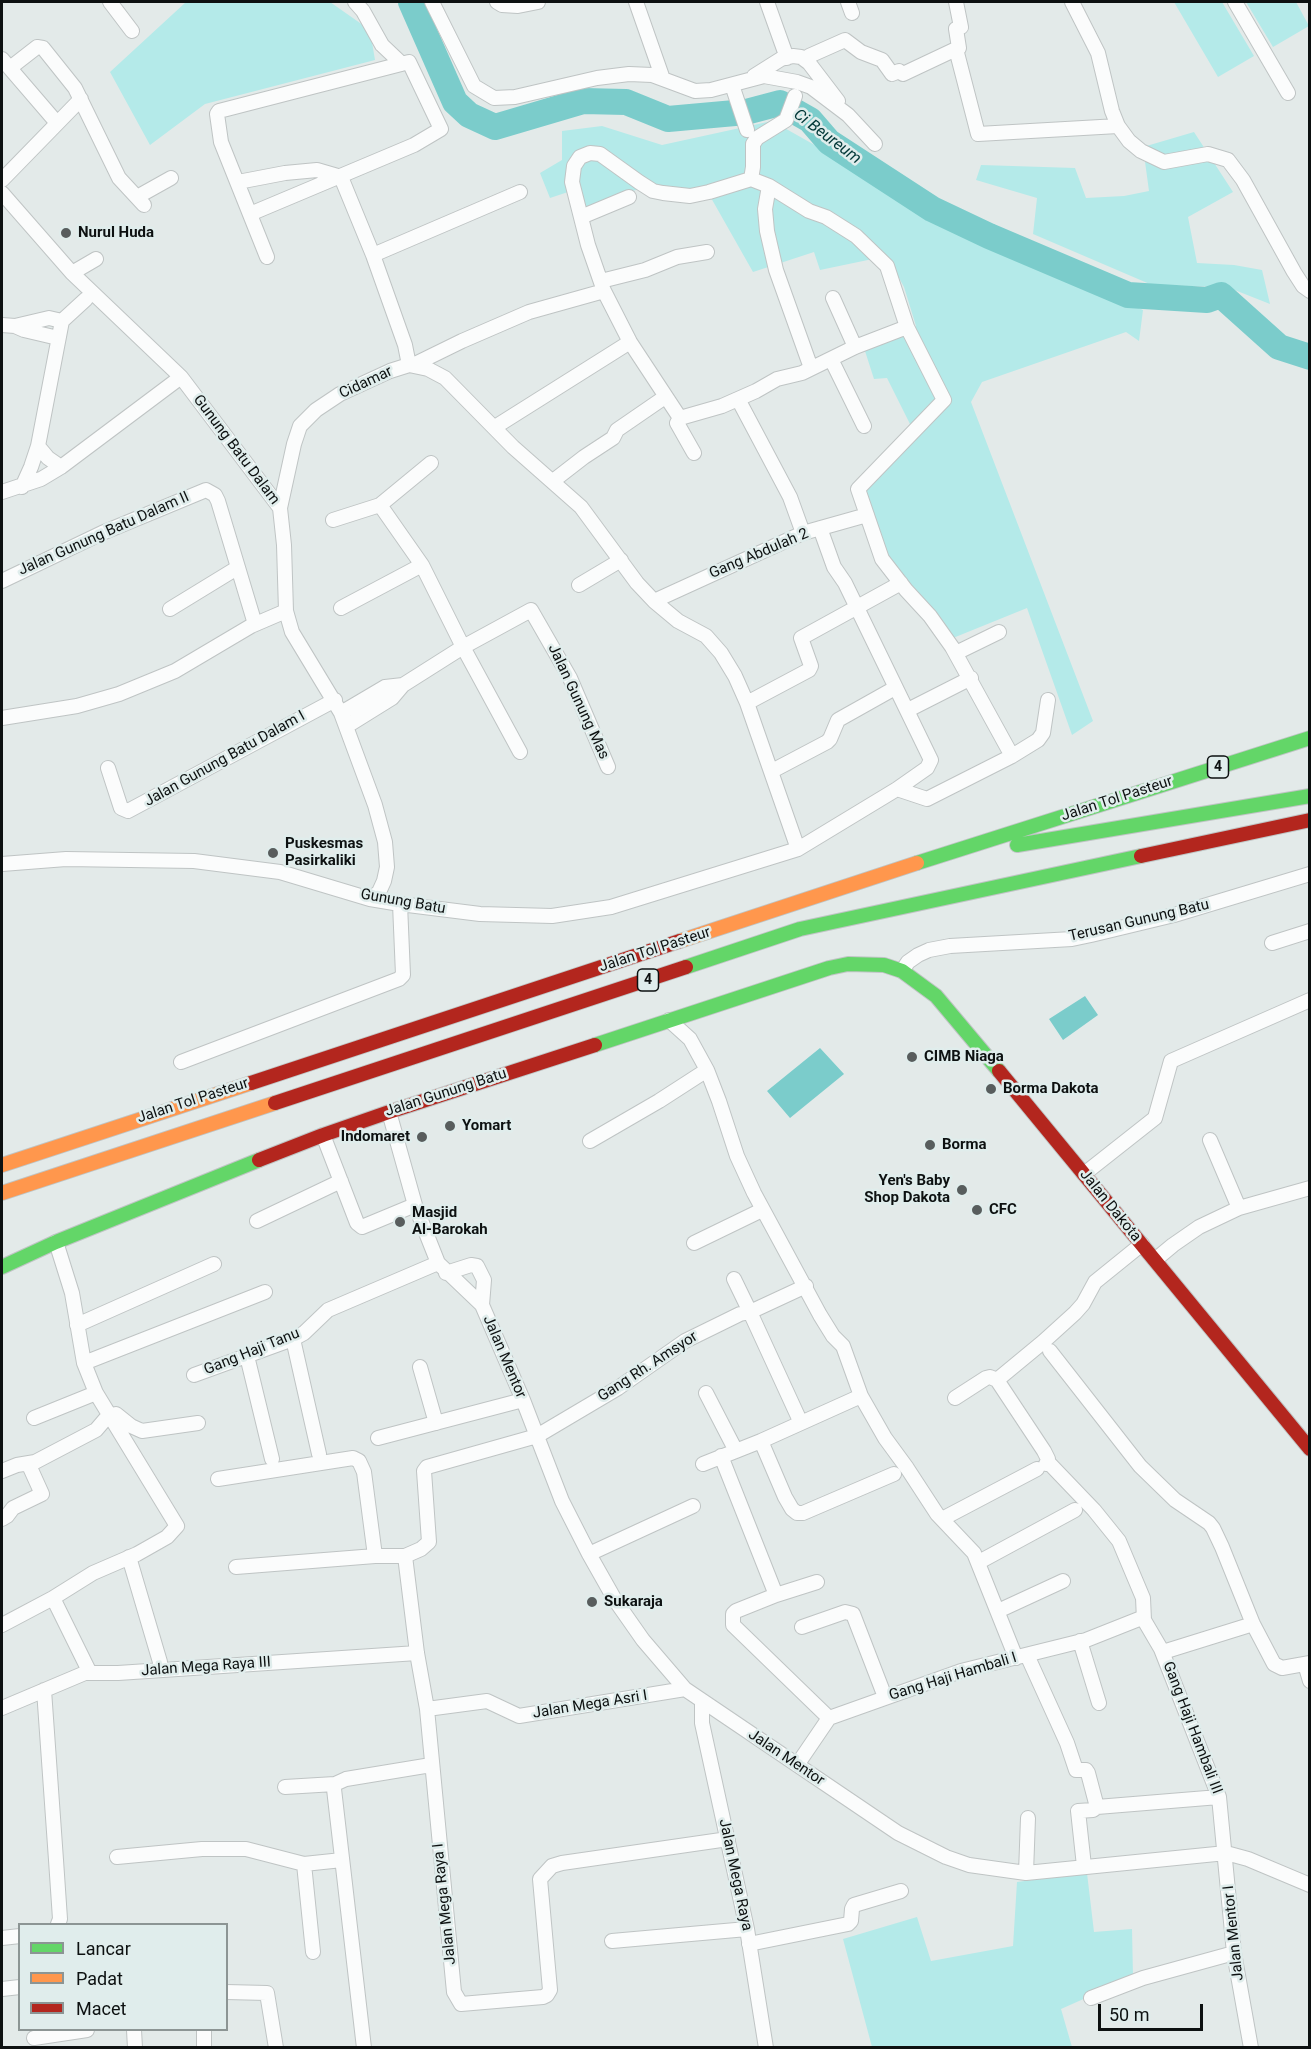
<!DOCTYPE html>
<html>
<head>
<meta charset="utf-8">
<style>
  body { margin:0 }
  #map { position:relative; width:1311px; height:2049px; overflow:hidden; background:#e3eae9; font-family:Roboto,sans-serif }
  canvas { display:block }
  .frame { position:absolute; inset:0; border:3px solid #0d1111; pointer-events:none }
  .legend { position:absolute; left:18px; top:1923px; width:210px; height:108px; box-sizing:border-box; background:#e0edec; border:2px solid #8c9594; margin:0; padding:8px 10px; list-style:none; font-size:18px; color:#0d1111 }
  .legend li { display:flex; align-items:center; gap:12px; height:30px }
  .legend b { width:30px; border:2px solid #8c9594 }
  .scale { position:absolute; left:1098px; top:2004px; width:105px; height:27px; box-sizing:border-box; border:3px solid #0d1111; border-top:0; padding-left:8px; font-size:18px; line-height:21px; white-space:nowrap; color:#0d1111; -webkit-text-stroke:4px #e0edec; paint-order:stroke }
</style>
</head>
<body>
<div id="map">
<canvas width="1311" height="2049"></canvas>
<div class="frame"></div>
<ul class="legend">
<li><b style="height:8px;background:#63d668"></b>Lancar</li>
<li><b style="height:8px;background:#ff974d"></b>Padat</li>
<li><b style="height:8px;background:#b3261e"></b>Macet</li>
</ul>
<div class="scale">50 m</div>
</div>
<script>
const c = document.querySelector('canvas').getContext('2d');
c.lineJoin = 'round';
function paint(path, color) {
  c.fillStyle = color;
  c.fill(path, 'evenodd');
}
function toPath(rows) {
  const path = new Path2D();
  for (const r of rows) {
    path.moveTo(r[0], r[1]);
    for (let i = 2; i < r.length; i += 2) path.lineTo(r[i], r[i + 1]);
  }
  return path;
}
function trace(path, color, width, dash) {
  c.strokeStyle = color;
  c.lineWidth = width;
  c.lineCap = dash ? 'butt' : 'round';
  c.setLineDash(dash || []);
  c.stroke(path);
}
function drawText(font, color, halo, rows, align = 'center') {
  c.font = font + ' Roboto,sans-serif';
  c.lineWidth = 5;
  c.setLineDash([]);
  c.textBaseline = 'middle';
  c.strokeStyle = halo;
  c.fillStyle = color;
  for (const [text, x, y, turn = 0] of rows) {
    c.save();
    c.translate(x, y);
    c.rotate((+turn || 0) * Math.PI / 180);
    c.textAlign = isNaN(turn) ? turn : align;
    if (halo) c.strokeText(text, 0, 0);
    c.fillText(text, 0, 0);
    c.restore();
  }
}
const green = toPath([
  [186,2,330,2,370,30,375,60,205,104,150,145,110,72],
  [1174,2,1222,2,1254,56,1218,77],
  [1246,2,1296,2,1309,26,1273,47],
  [772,121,955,224,1143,310,1139,341,1126,332,982,382,971,402,1093,721,1072,735,1027,608,953,638,886,555,861,489,916,436,887,378,874,379,865,351,904,335,916,326,904,287,887,256,820,270,814,252,753,272,706,189,688,193,650,185,621,195,586,210,580,188,550,198,540,173,562,160,562,131,602,126,662,145],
  [1194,132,1233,192,1188,217,1197,263,1234,265,1262,270,1270,304,1227,287,1152,285,1033,234,1037,198,976,180,981,165,1075,168,1086,198,1124,196,1149,191,1143,147],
  [1087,1873,1094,1932,1132,1929,1133,1977,1061,2009,1072,2047,872,2047,843,1939,917,1917,931,1961,1013,1946,1017,1882]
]);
const water = toPath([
  [1085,996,1098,1015,1063,1040,1049,1019],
  [820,1048,844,1074,790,1118,767,1091]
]);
const river = toPath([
  [411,2,455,102,469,115,495,127,583,101,626,102,668,119,746,112,780,103,810,120,829,142,932,209,989,236,1128,295,1207,300,1221,295,1279,347,1310,357]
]);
const street = toPath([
  [110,2,132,31],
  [355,2,363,11,382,45,402,64],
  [432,2,474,86,494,98,515,97,597,78,629,74,652,75,695,91,711,90,764,76,797,82,811,87,848,115,875,144],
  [497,2,502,5,518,6,538,2],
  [636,2,663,79],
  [767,2,787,58],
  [848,2,852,13],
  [956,2,961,27,956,29,959,48,956,49,978,134,1118,126],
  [1072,2,1098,53,1112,111,1118,126,1129,141,1141,151,1164,162,1208,154,1228,160,1243,180,1294,272,1303,286,1310,291],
  [1235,2,1288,93],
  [809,56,845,40,861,52,882,60,892,74,899,71,903,74,956,49],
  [2,59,57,123],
  [10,68,37,47,43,48,75,88,119,178,144,205],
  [754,76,781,59,793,56,801,57,809,63,838,101],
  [732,85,747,130],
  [341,177,373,255,405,345,409,365],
  [751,179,753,167,753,144,757,138,786,120,795,96],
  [2,180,81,99],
  [238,182,285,173,317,170,341,177],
  [769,186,765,209,767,231,776,270,811,368],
  [2,193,72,273,181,377,280,508,284,545,286,611,292,632,341,713,375,805,385,842,387,867,384,881,379,892,370,899],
  [137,197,171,178],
  [250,214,414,145,441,129,409,62,219,111,217,114,221,142,267,257],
  [581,217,629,197],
  [373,255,520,192],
  [72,273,96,259],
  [601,281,645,270,677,257,707,252],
  [833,298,855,347],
  [2,325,15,326,49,318,62,321],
  [15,326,24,330,58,338],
  [831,359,864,426],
  [413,365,462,341,529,312,604,291],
  [738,399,790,497,803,533],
  [680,418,722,406,756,391,777,379,802,373,855,347,907,327],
  [495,427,630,342],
  [38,446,48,458,61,467],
  [694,453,677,423,680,418,630,342,604,291,588,245,572,182,574,166,580,157,590,153,600,154,639,182,653,191,663,193,690,196,709,192,751,179,769,186,809,211,826,217,856,236,887,266,907,327,944,400,858,489,882,559,906,590,930,616,952,647,1012,756],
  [553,481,584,457,613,438,617,430,665,397],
  [22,487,31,467,38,446,62,321,86,299],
  [2,492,41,479,61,467,181,377],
  [380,505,431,463],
  [280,508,294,444,300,426,316,410,340,394,390,371,409,365,428,369,445,378,513,447,581,507,637,583,654,601,678,621,706,636,721,653,735,676,747,703,798,849],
  [333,520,380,505,422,565,463,647,520,752],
  [2,581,102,533,206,490,215,495,218,501,255,624],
  [579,585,621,560],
  [654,601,803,533,867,515],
  [341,608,422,565],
  [170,609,237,568],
  [956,653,999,632],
  [747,703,809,670,811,666,801,638,901,583],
  [908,710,971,678],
  [341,713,385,687,403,685],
  [2,718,77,706,119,694,175,671,251,626,286,611],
  [347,726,392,698,403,685,463,647,531,610,570,678,608,767],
  [108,768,121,808,128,811,335,700],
  [772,771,827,742,830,739,838,720,895,688],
  [897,789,927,799,1012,756,1038,740,1043,733,1048,700],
  [2,864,66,859,194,861,280,872,370,899,400,904,480,914,552,916,611,907,798,849,897,789,927,768,931,760,845,583,834,567,820,528],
  [1272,943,1310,931],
  [902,971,908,962,918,955,929,950,950,946,1072,939,1091,935,1174,915,1310,874],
  [669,1020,690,1039,707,1070,719,1101,737,1156,754,1193,820,1315,833,1336,843,1346,861,1396,761,1441,703,1464],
  [181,1062,399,979,403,975,400,904],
  [389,1112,415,1205,438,1263,482,1305,523,1400,562,1501,589,1554,615,1600,643,1640,685,1689,898,1833,946,1857,969,1865,1026,1873,1226,1853,1248,1859,1310,1885],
  [323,1135,357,1223,362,1227,415,1205],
  [1210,1140,1239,1208],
  [590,1141,659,1101,707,1070],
  [1084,1174,1155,1118,1171,1061,1310,1000],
  [257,1221,341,1181],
  [694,1243,762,1210],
  [1155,1260,1173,1245,1199,1227,1239,1208,1310,1188],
  [446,1273,471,1265,477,1266,484,1280,482,1305],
  [734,1279,750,1312,806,1286],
  [77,1325,214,1264],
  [293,1339,319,1454],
  [1050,1351,1140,1466,1175,1500,1209,1523,1213,1528,1222,1547,1253,1624,1274,1664,1282,1668,1310,1663],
  [247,1356,272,1459],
  [84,1363,265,1292],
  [420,1367,436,1423],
  [194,1375,293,1339,304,1333,328,1310,438,1263],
  [997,1380,1044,1451,1048,1459,1048,1462,1046,1464],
  [706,1393,736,1451],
  [861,1396,885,1438,907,1468,937,1514,974,1553,1016,1658],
  [955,1398,986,1378,990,1377,997,1380,1043,1342,1075,1313,1083,1304,1095,1282,1142,1244],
  [34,1418,96,1393],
  [378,1438,523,1400],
  [761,1441,785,1497,792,1509,797,1513,803,1513,894,1474],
  [721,1456,776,1595,817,1582],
  [1048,1462,1094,1510,1119,1541,1143,1598,1144,1620],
  [2,1471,17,1465,35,1462,96,1430,108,1416,116,1414,131,1426,142,1431,198,1423],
  [218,1479,353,1458,359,1461,364,1472,375,1556],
  [2,1519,7,1516,13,1508,42,1494,28,1463],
  [942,1519,1037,1469],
  [589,1554,693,1506],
  [405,1556,421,1549,429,1542,424,1471,427,1467,537,1436,618,1388,685,1341,740,1314,750,1312,801,1423],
  [129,1557,160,1662,160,1670],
  [979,1562,1075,1510],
  [236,1567,375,1556,405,1556,417,1653,427,1709,454,1992,461,2004,543,1997,547,1995,550,1990,540,1879,552,1866,562,1863,728,1839],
  [776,1595,736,1611,733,1614,733,1625,829,1718],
  [53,1598,90,1673],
  [998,1611,1063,1581],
  [2,1625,53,1598,93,1573,137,1554,167,1537,177,1526,96,1393,84,1363,72,1293,56,1242],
  [802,1627,845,1612,853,1614,885,1697],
  [1080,1641,1099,1703],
  [1163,1652,1253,1624],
  [1027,1655,1067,1743,1076,1770,1086,1770,1088,1773,1097,1807],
  [1305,1664,1310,1681],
  [44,1690,56,1860,60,1919,58,1924],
  [702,1702,702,1723,747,1929,766,2048],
  [2,1708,85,1673,118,1673,417,1653],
  [427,1709,487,1701,519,1716,685,1689],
  [797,1765,829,1718,961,1671,1086,1640,1139,1619,1144,1620,1161,1649,1219,1797,1234,1953,1251,2048],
  [285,1787,335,1784],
  [117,1857,202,1849,246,1849,304,1864,313,1952],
  [304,1864,342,1860],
  [1084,1866,1078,1811,1093,1810,1097,1807,1219,1797],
  [1026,1873,1028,1818],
  [2,1938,20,1936],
  [612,1941,747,1929],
  [749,1944,848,1924,851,1921,852,1909,854,1905,901,1891],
  [2,1989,20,1987],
  [226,1992,267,1993,276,2048],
  [1091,1998,1143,1978,1234,1953],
  [134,2030,135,2048],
  [204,2030,204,2048],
  [34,2038,87,2030],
  [364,2048,334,1789,335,1784,346,1779,431,1765]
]);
const fast = toPath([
  [1017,845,1310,796],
  [917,863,1310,738],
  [686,967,800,929,1141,856],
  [595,1045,829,968,848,964,884,965,902,971,936,996,999,1071],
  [2,1267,56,1242,259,1160]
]);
const slow = toPath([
  [680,941,917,863],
  [2,1165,251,1083],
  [2,1193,275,1103]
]);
const jam = toPath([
  [1141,856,1310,820],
  [999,1071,1310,1449],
  [251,1083,680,941],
  [275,1103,686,967],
  [259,1160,323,1135,389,1112,595,1045]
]);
const markers = [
  [66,233,6,"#585d5d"],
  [273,853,6,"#585d5d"],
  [912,1057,6,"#585d5d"],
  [991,1089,6,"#585d5d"],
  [450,1126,6,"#585d5d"],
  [422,1137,6,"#585d5d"],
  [930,1145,6,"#585d5d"],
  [962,1190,6,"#585d5d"],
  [977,1210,6,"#585d5d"],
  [400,1222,6,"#585d5d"],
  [592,1602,6,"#585d5d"]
];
const shields = [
  [1218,767,21],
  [648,980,21]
];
const shieldNames = [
  ["4",1218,767],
  ["4",648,980]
];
const poiNames = [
  ["Nurul Huda",78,233],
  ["Puskesmas",285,844],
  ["Pasirkaliki",285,861],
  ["CIMB Niaga",924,1057],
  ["Borma Dakota",1003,1089],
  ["Yomart",462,1126],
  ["Indomaret",410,1137,"right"],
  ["Borma",942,1145],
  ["Yen's Baby",950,1181,"right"],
  ["Shop Dakota",950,1198,"right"],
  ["CFC",989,1210],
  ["Masjid",412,1213],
  ["Al-Barokah",412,1230],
  ["Sukaraja",604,1602]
];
const streetNames = [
  ["Cidamar",366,383,-25],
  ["Gunung Batu Dalam",236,450,53],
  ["Jalan Gunung Batu Dalam II",104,534,-24],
  ["Gang Abdulah 2",759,554,-23],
  ["Jalan Gunung Mas",578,702,65],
  ["Jalan Gunung Batu Dalam I",225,759,-29],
  ["Jalan Tol Pasteur",1117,799,-18],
  ["Gunung Batu",403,902,10],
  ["Terusan Gunung Batu",1139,921,-13],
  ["Jalan Tol Pasteur",655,950,-18],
  ["Jalan Gunung Batu",446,1093,-18],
  ["Jalan Tol Pasteur",193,1101,-18],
  ["Jalan Dakota",1110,1206,51],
  ["Gang Haji Tanu",252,1352,-22],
  ["Jalan Mentor",504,1357,67],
  ["Gang Rh. Amsyor",648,1367,-33],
  ["Jalan Mega Raya III",206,1667,-4],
  ["Gang Haji Hambali I",953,1677,-17],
  ["Jalan Mega Asri I",590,1705,-9],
  ["Gang Haji Hambali III",1192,1728,69],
  ["Jalan Mentor",786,1758,34],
  ["Jalan Mega Raya",735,1875,78],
  ["Jalan Mega Raya I",445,1904,-96],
  ["Jalan Mentor I",1234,1933,-96]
];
const waterNames = [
  ["Ci Beureum",827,137,37]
];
paint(green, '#b4eae9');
paint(water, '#7bcccb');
trace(river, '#7bcccb', 26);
trace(street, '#bfc4c4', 16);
trace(fast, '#bfc4c4', 16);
trace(slow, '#bfc4c4', 16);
trace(jam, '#bfc4c4', 16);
trace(street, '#fbfcfc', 14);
trace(fast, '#63d668', 14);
trace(slow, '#ff974d', 14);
trace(jam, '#b3261e', 14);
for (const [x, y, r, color] of markers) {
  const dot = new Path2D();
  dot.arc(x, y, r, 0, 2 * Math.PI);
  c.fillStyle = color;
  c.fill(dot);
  trace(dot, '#e0edec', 2);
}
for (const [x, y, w] of shields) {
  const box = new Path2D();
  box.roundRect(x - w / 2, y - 11, w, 22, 4.5);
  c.fillStyle = '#e0edec';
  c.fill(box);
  trace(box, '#0d1111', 1.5);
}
drawText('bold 14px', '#0d1111', null, shieldNames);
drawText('bold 15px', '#0d1111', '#e0edec', poiNames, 'left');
drawText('15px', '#0d1111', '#e0edec', streetNames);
drawText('italic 16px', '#003737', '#e0edec', waterNames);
</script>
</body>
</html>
